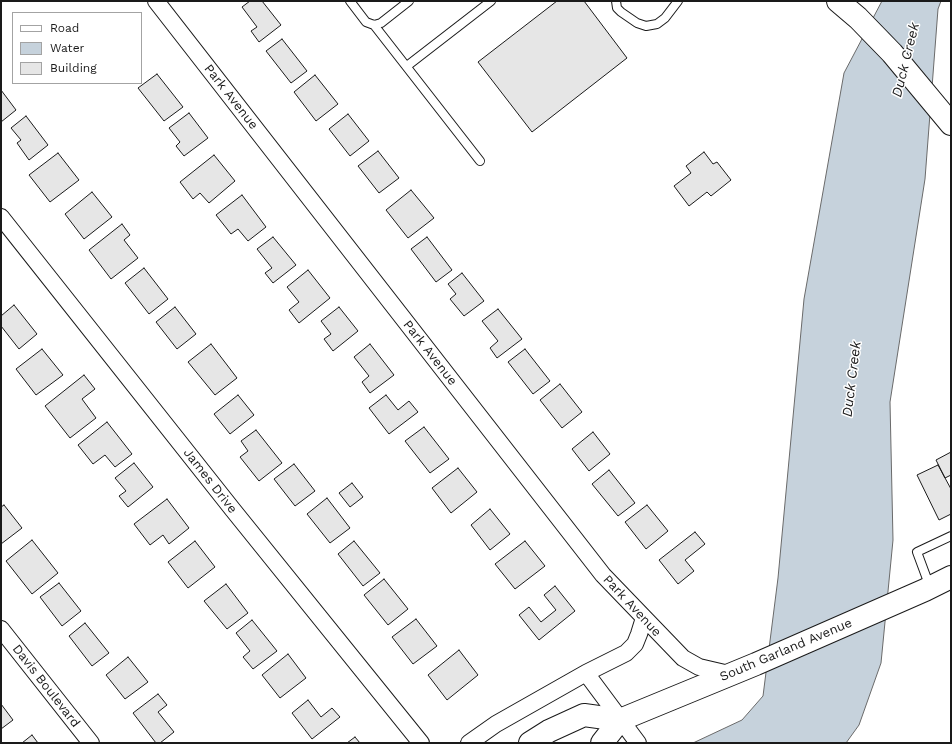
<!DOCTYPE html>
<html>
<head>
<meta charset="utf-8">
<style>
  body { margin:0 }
  #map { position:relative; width:952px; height:744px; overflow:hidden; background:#fff; font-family:"Work Sans",sans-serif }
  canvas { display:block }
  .frame { position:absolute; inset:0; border:2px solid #1a1a1a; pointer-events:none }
  .legend { position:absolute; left:12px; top:12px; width:130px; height:72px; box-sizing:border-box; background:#fff; border:1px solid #a3a3a3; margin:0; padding:5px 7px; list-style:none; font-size:12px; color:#1a1a1a }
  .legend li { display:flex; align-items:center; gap:8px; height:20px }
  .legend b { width:20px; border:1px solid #a3a3a3 }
</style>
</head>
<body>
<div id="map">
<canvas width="952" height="744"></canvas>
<div class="frame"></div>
<ul class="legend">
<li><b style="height:5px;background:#fff"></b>Road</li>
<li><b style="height:11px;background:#c6d2dc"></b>Water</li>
<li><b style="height:11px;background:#e6e6e6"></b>Building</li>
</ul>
</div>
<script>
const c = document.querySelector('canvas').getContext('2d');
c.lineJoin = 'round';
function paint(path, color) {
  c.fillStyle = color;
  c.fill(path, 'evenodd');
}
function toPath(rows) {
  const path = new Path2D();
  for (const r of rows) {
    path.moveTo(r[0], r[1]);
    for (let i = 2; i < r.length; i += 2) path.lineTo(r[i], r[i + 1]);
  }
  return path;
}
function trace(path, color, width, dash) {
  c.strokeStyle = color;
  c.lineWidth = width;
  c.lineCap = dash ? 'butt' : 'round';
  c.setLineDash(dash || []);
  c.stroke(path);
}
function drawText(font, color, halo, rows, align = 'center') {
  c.font = font + ' "Work Sans",sans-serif';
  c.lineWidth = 3;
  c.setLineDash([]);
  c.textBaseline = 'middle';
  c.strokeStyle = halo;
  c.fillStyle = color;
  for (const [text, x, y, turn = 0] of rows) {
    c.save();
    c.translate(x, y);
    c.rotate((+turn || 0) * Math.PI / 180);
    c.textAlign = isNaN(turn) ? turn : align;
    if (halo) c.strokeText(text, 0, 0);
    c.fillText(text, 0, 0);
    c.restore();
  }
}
const water = toPath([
  [882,1,941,1,938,9,925,179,890,402,893,540,881,663,859,725,846,743,693,743,742,720,763,696,778,578,804,299,844,73,882,1]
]);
const building = toPath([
  [250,1,262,1,281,25,259,42,251,31,257,27,242,7,250,1],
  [557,1,584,1,627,58,532,132,478,62,557,1],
  [282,39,307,71,291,83,266,51,282,39],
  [157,74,183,107,164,121,138,88,157,74],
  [315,75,338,104,316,121,294,92,315,75],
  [1,90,16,110,1,122,1,90],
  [189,113,208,138,184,156,176,146,180,142,169,128,189,113],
  [348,114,369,141,350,156,329,129,348,114],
  [26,116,48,145,29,160,17,143,21,140,11,128,26,116],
  [378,151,399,178,379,193,358,166,378,151],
  [704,152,713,164,717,162,731,180,711,196,707,192,689,206,674,186,691,173,686,166,704,152],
  [58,153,79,180,50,202,29,175,58,153],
  [214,155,235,181,209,203,200,193,193,199,180,182,214,155],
  [411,190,434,218,408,238,386,210,411,190],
  [92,192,112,217,84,239,65,214,92,192],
  [242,195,266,227,248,241,238,229,231,234,216,215,242,195],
  [122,224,130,235,124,240,138,258,111,279,89,250,122,224],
  [273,237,296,265,273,283,265,273,272,268,257,249,273,237],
  [427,237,452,270,436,282,411,249,427,237],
  [144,268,168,299,149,314,125,283,144,268],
  [308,270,330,298,299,323,289,310,299,302,287,287,308,270],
  [462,273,484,301,464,316,450,299,456,294,448,284,462,273],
  [14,305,37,334,19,349,1,326,1,316,14,305],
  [175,307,196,334,177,349,156,322,175,307],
  [339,307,358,331,333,351,324,339,331,334,321,321,339,307],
  [498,309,522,339,497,358,490,348,498,341,482,321,498,309],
  [211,344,237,378,215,395,188,362,211,344],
  [370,344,394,375,370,393,362,382,369,376,354,357,370,344],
  [42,349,63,375,36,395,16,369,42,349],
  [525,349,550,381,533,394,508,362,525,349],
  [84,375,95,389,82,399,96,418,70,438,45,406,84,375],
  [560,384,582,412,562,428,540,400,560,384],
  [238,395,254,415,230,434,214,414,238,395],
  [386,395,398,410,409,401,418,412,389,434,369,408,386,395],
  [107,422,132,454,115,467,105,455,93,464,78,445,107,422],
  [424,427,449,459,430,473,405,441,424,427],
  [256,430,282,463,259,481,240,457,248,451,241,441,256,430],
  [593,432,610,454,589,471,572,449,593,432],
  [951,452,951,475,945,478,936,460,951,452],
  [134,463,153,487,128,507,119,496,126,491,115,478,134,463],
  [294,464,315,491,295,506,274,479,294,464],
  [938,465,951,489,951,514,939,520,917,475,938,465],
  [458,468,477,492,451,513,432,488,458,468],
  [609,470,635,503,618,516,592,484,609,470],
  [352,483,363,497,350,507,339,493,352,483],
  [327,498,350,528,330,543,307,514,327,498],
  [167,499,189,528,169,544,163,535,150,545,134,524,167,499],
  [4,505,22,528,1,544,1,507,4,505],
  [647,505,668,531,646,549,625,522,647,505],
  [490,509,510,534,490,550,471,525,490,509],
  [695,532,705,544,685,560,694,571,678,584,659,560,695,532],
  [32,540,58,573,32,594,6,561,32,540],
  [195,541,215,567,188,588,168,562,195,541],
  [354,541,380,573,363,586,338,554,354,541],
  [525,541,545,566,515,589,495,564,525,541],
  [384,579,408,609,388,625,364,595,384,579],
  [59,583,81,611,62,626,40,597,59,583],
  [226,584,248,613,227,629,204,601,226,584],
  [555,586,575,611,539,640,519,615,529,607,541,622,556,610,544,595,555,586],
  [416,619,437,646,413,664,392,637,416,619],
  [252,620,277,651,253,669,243,657,250,651,236,633,252,620],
  [85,623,109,653,92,666,69,636,85,623],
  [459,650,478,675,447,700,428,675,459,650],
  [288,654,306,678,280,698,262,675,288,654],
  [128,657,148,682,125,699,106,675,128,657],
  [158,694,167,705,158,712,174,732,160,743,156,743,133,713,158,694],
  [308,700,321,717,332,708,340,717,312,739,292,713,308,700],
  [1,704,13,720,1,729,1,704],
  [32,735,38,743,22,743,32,735],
  [355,737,360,743,347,743,355,737]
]);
const service = toPath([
  [350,1,366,22,374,25,381,23,409,1],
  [616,1,617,8,621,12,637,23,646,26,657,24,665,18,678,1],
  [374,25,480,161],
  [407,66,491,1],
  [930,587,917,552,951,536]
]);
const minor = toPath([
  [156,1,603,575,683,658,699,667,729,674],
  [1,217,233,510,421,743],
  [1,629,91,743],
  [586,673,638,743],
  [469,743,496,724,586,673,626,653,635,644,639,634,644,618]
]);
const secondary = toPath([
  [838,1,858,18,892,53,951,124]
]);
const primary = toPath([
  [530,743,549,731,584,715,620,720],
  [602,743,620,720,756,664,925,590,951,577]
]);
const streetNames = [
  ["Park Avenue",231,97,52],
  ["Park Avenue",430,353,52],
  ["James Drive",210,481,52],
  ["Park Avenue",632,606,47],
  ["South Garland Avenue",786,650,-23],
  ["Davis Boulevard",46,686,52]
];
const waterNames = [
  ["Duck Creek",906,60,-76],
  ["Duck Creek",852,379,-83]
];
paint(water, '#c6d2dc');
trace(water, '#6a6a6a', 1);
paint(building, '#e6e6e6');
trace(building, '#1a1a1a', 1);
trace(service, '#1a1a1a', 10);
trace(minor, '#1a1a1a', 18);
trace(secondary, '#1a1a1a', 24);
trace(primary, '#1a1a1a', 24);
trace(service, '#fff', 8);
trace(minor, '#fff', 16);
trace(secondary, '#fff', 22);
trace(primary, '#fff', 22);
drawText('13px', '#1a1a1a', '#fff', streetNames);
drawText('italic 14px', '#1a1a1a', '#fff', waterNames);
</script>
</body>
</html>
